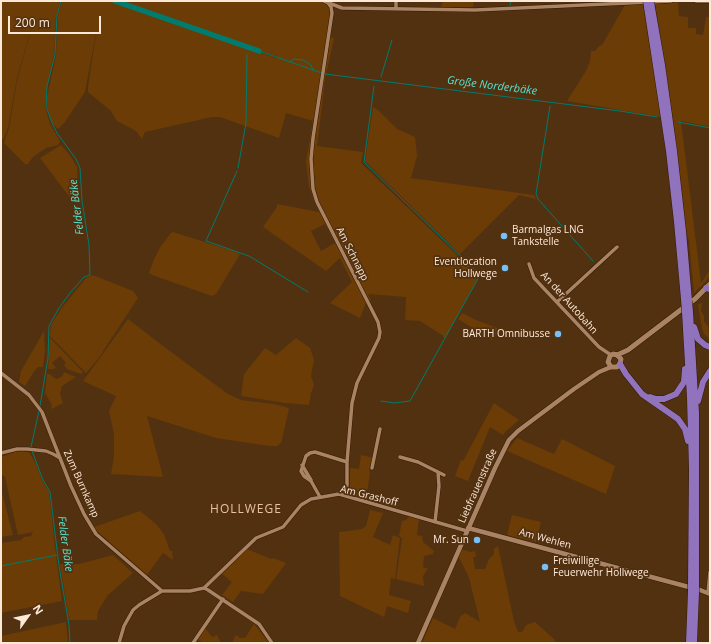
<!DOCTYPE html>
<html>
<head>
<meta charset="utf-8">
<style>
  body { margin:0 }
  #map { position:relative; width:711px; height:644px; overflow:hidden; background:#523111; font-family:"Open Sans",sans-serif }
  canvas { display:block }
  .frame { position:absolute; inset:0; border:2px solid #fee9d8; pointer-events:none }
  .north { position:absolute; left:8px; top:596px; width:40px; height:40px; -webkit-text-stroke:3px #523111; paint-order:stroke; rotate:57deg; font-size:11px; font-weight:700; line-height:16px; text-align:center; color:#fee9d8 }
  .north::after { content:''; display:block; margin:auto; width:14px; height:18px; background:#fee9d8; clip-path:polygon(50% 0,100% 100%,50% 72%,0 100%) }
  .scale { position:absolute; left:8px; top:16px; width:93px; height:18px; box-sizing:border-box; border:2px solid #fee9d8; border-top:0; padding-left:5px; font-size:12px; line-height:14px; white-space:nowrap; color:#fee9d8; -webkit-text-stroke:3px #523111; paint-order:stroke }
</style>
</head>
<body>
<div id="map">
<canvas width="711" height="644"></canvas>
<div class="frame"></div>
<div class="north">N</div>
<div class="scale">200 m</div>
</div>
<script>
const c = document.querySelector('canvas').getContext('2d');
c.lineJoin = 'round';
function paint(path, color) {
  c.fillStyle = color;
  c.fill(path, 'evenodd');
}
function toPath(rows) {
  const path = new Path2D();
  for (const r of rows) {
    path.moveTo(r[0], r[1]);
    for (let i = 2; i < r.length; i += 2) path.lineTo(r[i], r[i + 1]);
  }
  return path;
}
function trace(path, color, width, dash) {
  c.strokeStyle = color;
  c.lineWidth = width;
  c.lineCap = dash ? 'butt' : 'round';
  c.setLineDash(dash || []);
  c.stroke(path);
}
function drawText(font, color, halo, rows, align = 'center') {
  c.font = font + ' "Open Sans",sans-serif';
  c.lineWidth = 3.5;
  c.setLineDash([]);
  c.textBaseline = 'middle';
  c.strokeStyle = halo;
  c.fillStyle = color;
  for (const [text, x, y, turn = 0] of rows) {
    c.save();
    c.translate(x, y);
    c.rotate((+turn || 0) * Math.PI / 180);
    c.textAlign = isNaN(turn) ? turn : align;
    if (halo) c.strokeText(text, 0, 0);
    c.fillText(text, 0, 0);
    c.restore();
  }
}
const green = toPath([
  [1,1,60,1,56,17,54,55,47,86,45,106,50,124,60,141,58,145,46,148,33,157,28,164,25,164,4,143,9,128,17,81,35,15,17,78,8,128,3,140,1,138],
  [62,1,112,1,276,58,278,57,118,1,328,1,327,4,330,12,327,36,334,38,325,80,317,146,363,152,361,163,479,276,445,339,442,335,420,321,405,320,406,297,368,294,371,300,366,303,360,318,330,303,352,282,340,258,326,271,263,227,277,207,277,204,319,212,314,201,309,187,306,161,313,121,286,113,279,138,220,117,212,117,145,132,142,139,136,131,117,121,111,111,88,92,88,87,97,28,85,92,65,122,58,129,52,123,47,106,47,97,56,55,58,15],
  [325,224,335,243,321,251,311,231],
  [443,1,474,1,473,7,441,7],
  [617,1,638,1,633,4,643,4,661,117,567,101,586,71,590,61,591,51,595,51,599,46,602,45,625,5,625,1],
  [678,2,679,16,688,17,688,28,696,28,696,34,703,35,706,17,710,17,710,127,681,121,701,283,710,270,710,276,707,280,694,293,689,241,686,229,673,119,655,4],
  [373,107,378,110,397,129,415,137,417,156,411,178,534,195,536,199,519,195,460,254,365,161],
  [61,145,69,154,77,167,78,195,71,199,40,158],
  [173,232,236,252,240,254,216,294,212,296,152,275,149,273,154,259,161,246,171,233],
  [93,275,133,291,138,298,98,359,86,373,50,336,51,325,61,309,86,278],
  [702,303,701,311,704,316,704,322,708,326,710,339,704,334,702,329,698,304],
  [462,313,476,320,500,329,492,340,458,319],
  [128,319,163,346,228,394,241,400,273,404,286,407,289,409,281,443,277,446,269,446,216,438,147,416,163,477,111,474,114,456,114,434,109,411,116,396,83,381],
  [44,331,45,351,43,367,38,367,35,370,25,386,19,382,21,371],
  [50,338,83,372,81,374,67,369,64,365,66,363,60,356,52,363,56,368,53,369,48,369],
  [296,338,310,348,314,360,311,376,314,385,311,393,309,405,285,403,241,396,244,374,265,348,276,355],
  [65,372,68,374,76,377,62,386,60,394,63,403,52,409,51,406,52,405,45,393,47,374,50,374,54,378,57,379,61,377],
  [494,403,519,420,506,431,503,435,490,427,468,481,455,476,461,460,463,461],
  [517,438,554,454,562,439,615,466,606,494,507,451],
  [17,451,29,452,36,464,42,480,49,492,57,564,62,601,1,613,1,543,21,540,24,537,31,536,33,532,18,535,5,477,1,474,1,457],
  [361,455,374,458,369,470,370,473,366,499,356,496,350,491,350,468,359,469],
  [1,489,13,535,1,537],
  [370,510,383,513,373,537,390,545,393,535,400,538,395,579,391,578,389,595,411,601,408,613,387,606,384,617,340,596,339,532,362,529,366,526],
  [140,511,156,524,164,534,170,551,172,551,173,560,163,553,147,575,98,532,94,527],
  [512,515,541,522,536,542,507,535],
  [409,516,419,519,417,535,422,536,423,542,434,551,433,554,424,556,423,567,428,569,423,576,424,586,396,579,400,552,402,538,399,536,402,521,406,520],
  [498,546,514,621,518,632,522,632,526,625,535,622,554,639,556,643,422,643,433,618,455,629,460,617,465,613,480,622,469,578,458,555,461,549,471,552,475,551,476,557,473,557,475,569,485,569,489,559,494,554,494,549],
  [247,549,271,559,273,558,286,563,263,594,241,591,233,602,222,595,232,582,222,574],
  [113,555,133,573,108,595,98,611,97,620,69,620,60,564,79,564],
  [66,622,68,643,1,643,1,636],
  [254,624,269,643,232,643,236,635,240,638,245,638],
  [205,628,212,637,217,635,221,643,203,643,198,639]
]);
const stream = toPath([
  [510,5,511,1],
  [259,51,322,73],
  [289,62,294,59,303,60,310,64,314,71],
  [325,74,620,111,657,117],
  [381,77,392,40],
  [374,86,364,162,480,275,410,401,394,403,381,401],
  [550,106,536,194,538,199,593,261],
  [678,122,710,128],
  [238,168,246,123,247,55],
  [237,171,206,241,249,256,308,292],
  [40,406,48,358,49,326,59,308,70,293,84,277,90,275,89,245,82,201,80,168,76,159,57,133,52,123,46,106,47,86,55,55,57,15,61,1],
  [31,447,39,411],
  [32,451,43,480,50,492,59,566,69,625,70,643],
  [1,566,57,555]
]);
const river = toPath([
  [115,1,259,51]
]);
const minor = toPath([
  [324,1,342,8,475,10,671,1],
  [396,1,396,9],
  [696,1,710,1],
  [328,3,331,7,332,13,313,138,311,159,313,189,317,202,378,322,380,332,379,338,357,383,352,403,347,462,347,496],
  [529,264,534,278,599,347,611,355],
  [557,302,617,247],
  [1,373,29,395,42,412,71,486,84,514,96,534,162,591],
  [1,453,17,449,27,449,46,451,53,454,60,458],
  [400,457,418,462,438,472,439,486,435,522],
  [302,465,311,480],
  [372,468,380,429],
  [438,472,444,475],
  [320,497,311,481,304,476,301,471,306,456,310,453,315,452,347,462],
  [204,588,208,590,259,624,272,643],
  [708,593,710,572],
  [119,643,124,626,133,610,139,605,162,591,190,591,204,588,256,538,283,527,301,505,311,499,339,494,467,531],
  [193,643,223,599]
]);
const tertiary = toPath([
  [468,528,700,590,710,594],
  [418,643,495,468,509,440,518,431,574,389,599,372,611,367]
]);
const secondary = toPath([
  [617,355,621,359,620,364,617,367,611,367,608,362,610,356,613,354,617,355,628,350,695,299,710,284]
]);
const motorway = toPath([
  [647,7,669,151,677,222,684,299],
  [652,8,662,65,674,151,683,231,689,301],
  [706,288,710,289],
  [685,312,690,398,692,470,691,584],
  [690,312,696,413,696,586],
  [694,327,698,339,705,345,710,347],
  [620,364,626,374,642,394,678,419,685,429,688,441],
  [650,397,656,399,664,399,676,394,684,382,685,369],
  [698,401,703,382,710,371],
  [689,643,691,591],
  [694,643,696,593]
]);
const motorwayBridge = toPath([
  [646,1,647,7],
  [651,1,652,8],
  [684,299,685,312],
  [689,301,690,312],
  [691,591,691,584],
  [696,593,696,586]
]);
const markers = [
  [504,236,4,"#76c0f7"],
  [505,268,4,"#76c0f7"],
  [558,334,4,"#76c0f7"],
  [477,540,4,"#76c0f7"],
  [545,567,4,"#76c0f7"]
];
const poiNames = [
  ["Barmalgas LNG",512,230,"left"],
  ["Tankstelle",512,242,"left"],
  ["Eventlocation",497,262],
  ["Hollwege",497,274],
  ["BARTH Omnibusse",550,334],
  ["Mr. Sun",469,540],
  ["Freiwillige",553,561,"left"],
  ["Feuerwehr Hollwege",553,573,"left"]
];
const streetNames = [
  ["Am Schnapp",352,254,63],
  ["An der Autobahn",569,303,48],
  ["Zum Burnkamp",81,484,66],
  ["Liebfrauenstraße",478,486,-66],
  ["Am Grashoff",369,496,14],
  ["Am Wehlen",545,539,15]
];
const waterNames = [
  ["Große Norderbäke",492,86,7],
  ["Felder Bäke",77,207,-97],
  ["Felder Bäke",65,544,82]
];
const quarterNames = [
  ["HOLLWEGE",246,510]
];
paint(green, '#6b3c05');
trace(stream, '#007b6e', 1);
trace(river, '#007b6e', 5.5);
trace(minor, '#321a03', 4.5);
trace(tertiary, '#321a03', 5.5);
trace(secondary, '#321a03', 6);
trace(motorway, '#321a03', 7);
trace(minor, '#a98363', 3.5);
trace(tertiary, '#a98363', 4.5);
trace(secondary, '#a98363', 5);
trace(motorway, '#9172bc', 6);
trace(motorwayBridge, '#321a03', 7, []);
trace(motorwayBridge, '#9172bc', 6);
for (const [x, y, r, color] of markers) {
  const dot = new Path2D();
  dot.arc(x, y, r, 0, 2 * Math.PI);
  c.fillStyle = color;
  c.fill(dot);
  trace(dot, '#523111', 1.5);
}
drawText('10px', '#fee9d8', '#523111', poiNames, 'right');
drawText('10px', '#fee9d8', '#523111', streetNames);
drawText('italic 11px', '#56e2ce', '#523111', waterNames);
c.letterSpacing = '1px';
drawText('12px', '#eac2a0', '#523111', quarterNames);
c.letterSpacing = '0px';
</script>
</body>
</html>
